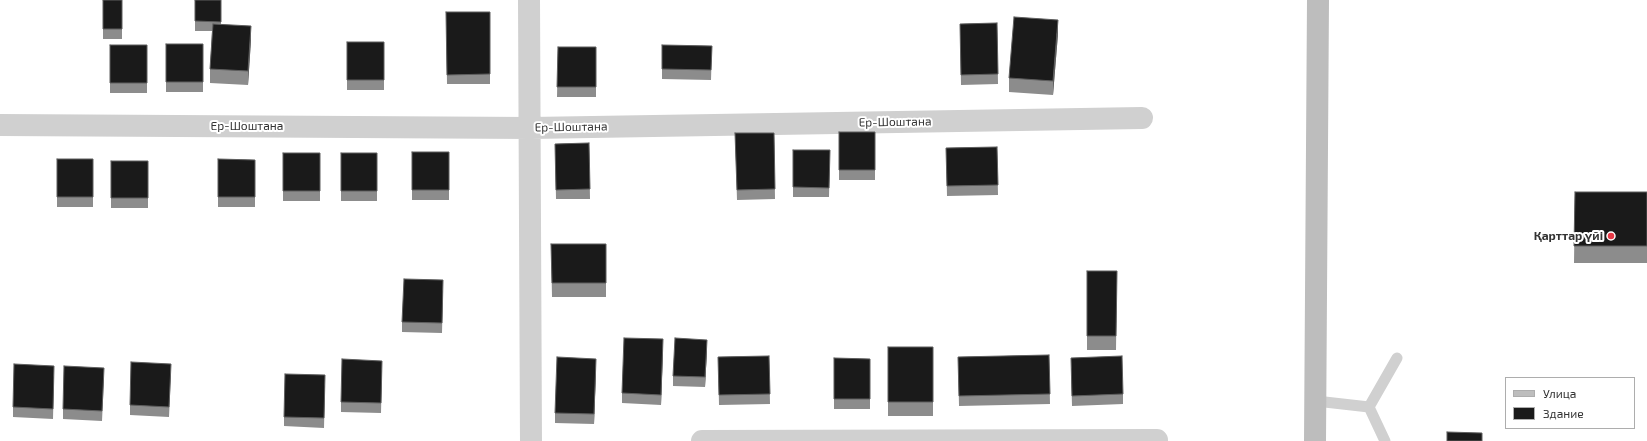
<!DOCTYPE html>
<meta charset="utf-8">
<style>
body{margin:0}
#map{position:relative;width:1647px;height:441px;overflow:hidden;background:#fff;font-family:"Exo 2",sans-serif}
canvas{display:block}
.legend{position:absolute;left:1505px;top:377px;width:130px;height:52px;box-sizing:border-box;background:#fff;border:1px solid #adadad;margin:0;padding:5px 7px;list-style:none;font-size:12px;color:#333}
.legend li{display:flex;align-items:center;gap:8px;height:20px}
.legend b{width:20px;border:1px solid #adadad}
</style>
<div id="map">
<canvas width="1647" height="441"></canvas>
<ul class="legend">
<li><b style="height:5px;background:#bdbdbd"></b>Улица</li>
<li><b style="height:11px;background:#1a1a1a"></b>Здание</li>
</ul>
</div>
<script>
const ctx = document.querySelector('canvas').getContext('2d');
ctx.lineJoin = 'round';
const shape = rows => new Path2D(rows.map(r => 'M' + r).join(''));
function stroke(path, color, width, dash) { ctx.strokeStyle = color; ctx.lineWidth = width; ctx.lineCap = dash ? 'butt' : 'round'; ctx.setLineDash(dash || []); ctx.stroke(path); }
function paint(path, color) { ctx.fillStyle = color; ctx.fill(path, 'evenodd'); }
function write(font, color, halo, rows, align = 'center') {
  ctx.font = font + ' "Exo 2",sans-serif'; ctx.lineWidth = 4; ctx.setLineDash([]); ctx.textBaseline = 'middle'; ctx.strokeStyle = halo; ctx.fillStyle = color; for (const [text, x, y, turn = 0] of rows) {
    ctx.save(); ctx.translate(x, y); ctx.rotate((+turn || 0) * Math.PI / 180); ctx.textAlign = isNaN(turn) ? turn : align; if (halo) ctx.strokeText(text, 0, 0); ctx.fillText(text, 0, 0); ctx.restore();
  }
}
const lane = shape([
 [1316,401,1369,407,1385,441],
 [1369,407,1397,358]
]);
const street = shape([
 [529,0,531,441],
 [0,125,531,128,1142,118],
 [702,441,1157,440]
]);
const secondary = shape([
 [1315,441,1318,0]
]);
const wall = shape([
 [122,0,122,39,103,39,103,29],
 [195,0,221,0,221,25,251,40,248,85,210,83,210,69,212,31,195,31],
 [446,12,490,12,490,84,447,84],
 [997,23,998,84,961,85,960,24],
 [1058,34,1053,95,1009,92,1009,78],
 [347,42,384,42,384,90,347,90],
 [166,44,203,44,203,92,166,92],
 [110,45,147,45,147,93,110,93],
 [662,45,712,46,711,80,662,79],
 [558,47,596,47,596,97,557,97],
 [839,132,875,132,875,180,839,180],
 [735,133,774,133,775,199,737,200],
 [589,143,590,199,556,199,555,144],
 [997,147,998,195,947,196,946,148],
 [830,150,829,197,793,197,793,187],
 [412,152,449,152,449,200,412,200],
 [283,153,320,153,320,201,283,201],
 [341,153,377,153,377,201,341,201],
 [57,159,93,159,93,207,57,207],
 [218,159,255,160,255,207,218,207],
 [111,161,148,161,148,208,111,208],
 [1575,192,1647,192,1647,263,1574,263],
 [551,244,606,244,606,297,552,297],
 [1087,271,1117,271,1116,350,1087,350],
 [443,290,442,333,402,332,402,322],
 [888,347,933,347,933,416,888,416],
 [663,349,661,405,622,403,622,393],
 [707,350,705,387,673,386,673,376],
 [1049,355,1050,404,959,406,958,357],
 [769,356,770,404,719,405,718,357],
 [834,358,870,359,870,409,834,409],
 [1071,368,1123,394,1123,404,1072,406],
 [596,369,594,424,555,423,555,413],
 [382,370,381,413,341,412,341,402],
 [171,374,169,417,130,415,130,405],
 [54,376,53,419,13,417,13,407],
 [104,378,102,421,63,419,63,409],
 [325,385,324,428,284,426,284,417]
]);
const shadedWall = shape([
 [1058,20,1058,34,1053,95,1053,81],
 [251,26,251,40,248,85,248,71],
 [663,339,663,349,661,405,661,395],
 [707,340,707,350,705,387,705,377],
 [596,359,596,369,594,424,594,414]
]);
const building = shape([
 [103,0,122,0,122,29,103,29,103,0],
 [195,0,221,0,221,22,195,21,195,0],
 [446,12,490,12,490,74,447,75,446,12],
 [1014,17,1058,20,1053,81,1009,78,1014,17],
 [997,23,998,74,961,75,960,24,997,23],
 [213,24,251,26,248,71,210,69,213,24],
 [347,42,384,42,384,80,347,80,347,42],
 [166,44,203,44,203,82,166,82,166,44],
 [110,45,147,45,147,83,110,83,110,45],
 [662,45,712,46,711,70,662,69,662,45],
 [558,47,596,47,596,87,557,87,558,47],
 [839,132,875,132,875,170,839,170,839,132],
 [735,133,774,133,775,189,737,190,735,133],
 [589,143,590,189,556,190,555,144,589,143],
 [997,147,998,185,947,186,946,148,997,147],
 [793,150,830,150,829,188,793,187,793,150],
 [412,152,449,152,449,190,412,190,412,152],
 [283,153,320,153,320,191,283,191,283,153],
 [341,153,377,153,377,191,341,191,341,153],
 [57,159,93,159,93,197,57,197,57,159],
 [218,159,255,160,255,197,218,197,218,159],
 [111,161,148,161,148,198,111,198,111,161],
 [1575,192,1647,192,1647,246,1574,246,1575,192],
 [551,244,606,244,606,283,552,283,551,244],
 [1087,271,1117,271,1116,336,1087,336,1087,271],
 [404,279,443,280,442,323,402,322,404,279],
 [624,338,663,339,661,395,622,393,624,338],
 [675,338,707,340,705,377,673,376,675,338],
 [888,347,933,347,933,402,888,402,888,347],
 [1049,355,1050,394,959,396,958,357,1049,355],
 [769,356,770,394,719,395,718,357,769,356],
 [1122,356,1123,394,1072,396,1071,358,1122,356],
 [557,357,596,359,594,414,555,413,557,357],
 [834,358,870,359,870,399,834,399,834,358],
 [342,359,382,361,381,403,341,402,342,359],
 [131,362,171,364,169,407,130,405,131,362],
 [14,364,54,366,53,409,13,407,14,364],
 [64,366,104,368,102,411,63,409,64,366],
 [285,374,325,375,324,418,284,417,285,374],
 [1447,432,1482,433,1482,441,1447,441,1447,432]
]);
const markers = [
 [1611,236,4,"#e63946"]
];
const streetNames = [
 ["Ер-Шоштана",895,122,-1],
 ["Ер-Шоштана",247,126],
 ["Ер-Шоштана",571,127,-1]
];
const poiNames = [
 ["Қарттар үйі",1603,236]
];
stroke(lane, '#d0d0d0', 11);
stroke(street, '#d0d0d0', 22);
stroke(secondary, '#bdbdbd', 22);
paint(wall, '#8c8c8c');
paint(shadedWall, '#5f5f5f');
paint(building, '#1a1a1a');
stroke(building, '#5f5f5f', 1);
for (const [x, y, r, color] of markers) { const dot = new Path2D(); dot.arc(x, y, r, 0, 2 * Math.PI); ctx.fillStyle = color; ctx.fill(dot); stroke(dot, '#fff', 1.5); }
write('12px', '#333', '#fff', streetNames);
write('bold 12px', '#333', '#fff', poiNames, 'right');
</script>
